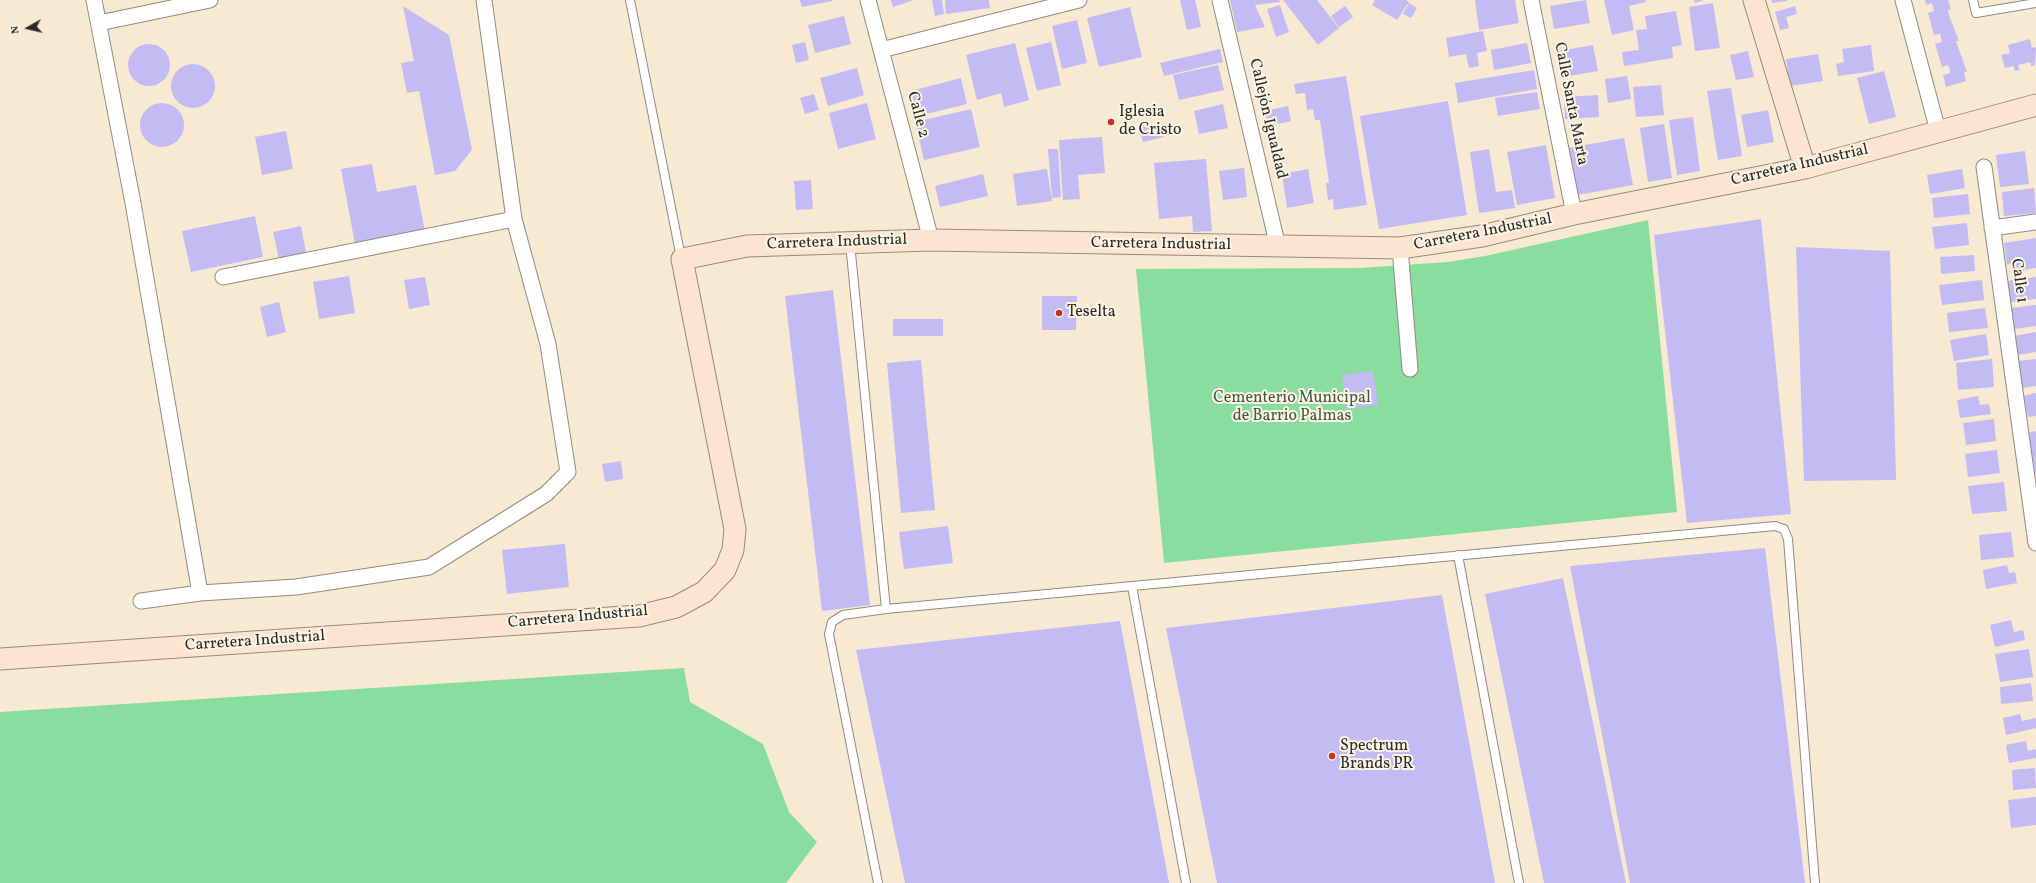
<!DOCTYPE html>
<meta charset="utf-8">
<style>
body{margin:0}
#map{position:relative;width:2036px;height:883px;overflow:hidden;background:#f8e9d3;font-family:Vollkorn,serif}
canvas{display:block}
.north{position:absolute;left:8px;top:8px;width:40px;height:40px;-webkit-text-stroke:3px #fcf5e5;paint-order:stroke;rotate:262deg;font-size:11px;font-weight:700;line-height:16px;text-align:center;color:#2b2b2b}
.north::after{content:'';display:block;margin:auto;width:14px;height:18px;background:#2b2b2b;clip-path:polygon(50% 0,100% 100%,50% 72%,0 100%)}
</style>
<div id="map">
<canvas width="2036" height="883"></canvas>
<div class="north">N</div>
</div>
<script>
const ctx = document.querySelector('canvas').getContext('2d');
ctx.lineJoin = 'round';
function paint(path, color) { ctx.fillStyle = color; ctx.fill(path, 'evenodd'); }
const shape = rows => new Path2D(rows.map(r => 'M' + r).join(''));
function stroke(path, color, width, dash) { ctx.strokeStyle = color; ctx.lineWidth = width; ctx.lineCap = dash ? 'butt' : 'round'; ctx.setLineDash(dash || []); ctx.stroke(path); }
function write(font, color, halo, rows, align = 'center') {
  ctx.font = font + ' Vollkorn,serif'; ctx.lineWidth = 4; ctx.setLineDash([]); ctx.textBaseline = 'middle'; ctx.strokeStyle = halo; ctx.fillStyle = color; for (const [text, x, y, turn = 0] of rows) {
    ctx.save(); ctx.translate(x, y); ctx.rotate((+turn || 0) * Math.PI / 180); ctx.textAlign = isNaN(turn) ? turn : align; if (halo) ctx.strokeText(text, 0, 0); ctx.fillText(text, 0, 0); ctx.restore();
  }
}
const green = shape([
 [1648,220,1677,512,1164,563,1136,269,1360,268,1448,262,1485,256],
 [684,668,690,702,763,744,789,812,817,842,786,883,0,883,0,712]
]);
const building = shape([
 [800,0,832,0,832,1,802,7],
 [891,0,914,0,893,7],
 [932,0,942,0,944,14,935,16],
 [945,0,989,0,990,8,946,14],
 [1180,0,1195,0,1201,27,1187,30],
 [1230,0,1279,0,1280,2,1255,5,1265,27,1237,32],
 [1283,0,1317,0,1339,28,1318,45],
 [1375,0,1406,0,1409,2,1397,20,1372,5],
 [1475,0,1515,0,1519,23,1479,30],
 [1586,0,1590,23,1554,29,1550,6],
 [1604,0,1646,0,1646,2,1629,6,1634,30,1612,35],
 [1694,0,1703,0,1695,3],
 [1772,0,1787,0,1787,1,1772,3],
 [1925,0,1948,0,1951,9,1948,10,1950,18,1959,41,1956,41,1967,72,1964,72,1966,81,1946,87,1943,75,1950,73,1950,70,1948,65,1942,67,1935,44,1942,42,1940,34,1934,35,1928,13,1934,11,1932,3,1926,5],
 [1409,3,1417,8,1411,18,1403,14],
 [1713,3,1720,48,1695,51,1689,7],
 [1280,5,1289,32,1276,37,1267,9],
 [403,6,449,35,472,150,455,171,435,175,419,91,407,93,401,63,414,61],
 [1345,6,1353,17,1339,27,1331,16],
 [1795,6,1797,14,1786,17,1789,28,1780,30,1775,12],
 [1130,7,1142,57,1099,67,1087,18],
 [1676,11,1682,45,1672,47,1673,58,1624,66,1622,52,1639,50,1636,30,1647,29,1645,16],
 [844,16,851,44,815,53,808,25],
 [1077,20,1087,63,1062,69,1052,26],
 [1483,31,1487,51,1477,53,1479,66,1469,68,1466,54,1449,57,1446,38],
 [2030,39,2032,48,2036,47,2035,65,2031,66,2030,62,2018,65,2020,70,2015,71,2013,66,2005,68,2001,55,2010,53,2008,45],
 [805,42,809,60,796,63,792,45],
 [1051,42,1061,85,1037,91,1026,48],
 [1015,43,1029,100,1004,107,1001,93,977,100,966,55],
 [1527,43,1531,63,1494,70,1491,50],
 '128 65a21 21 0 1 1 42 0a21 21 0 1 1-42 0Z',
 [1593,45,1598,71,1563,77,1559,51],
 [1871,45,1874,71,1838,76,1836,64,1844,62,1842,49],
 [1220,49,1223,62,1164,76,1160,63],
 [1748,51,1754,77,1736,80,1730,55],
 [1818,54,1823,81,1790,86,1786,59],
 '171 86a22 22 0 1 1 44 0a22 22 0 1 1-44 0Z',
 [1218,65,1224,90,1179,100,1173,75],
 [857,68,864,95,828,106,820,78],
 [1534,70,1537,89,1458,103,1455,83],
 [1884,71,1896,117,1869,124,1857,78],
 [1346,76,1367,205,1334,210,1333,199,1328,200,1326,183,1329,183,1320,120,1315,120,1313,109,1307,110,1305,93,1296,94,1294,84],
 [1627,76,1631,99,1608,103,1605,79],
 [961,78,967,104,918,116,911,91],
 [1661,85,1664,115,1636,117,1633,87],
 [1731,88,1742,156,1718,160,1707,91],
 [1537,92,1540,109,1498,116,1495,98],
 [814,94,819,110,805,114,800,98],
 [1598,95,1599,117,1565,119,1564,97],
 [1448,101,1467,215,1379,229,1360,116],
 '140 125a22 22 0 1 1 44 0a22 22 0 1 1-44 0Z',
 [867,103,876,139,838,149,829,113],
 [1223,104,1228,128,1199,134,1194,111],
 [1288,106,1291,121,1268,126,1265,111],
 [971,109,980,147,924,160,915,122],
 [1768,110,1774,142,1747,147,1741,115],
 [1693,117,1700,171,1677,175,1669,120],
 [1160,123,1164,137,1143,142,1139,128],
 [1664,124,1672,178,1648,182,1640,128],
 [286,131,293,169,262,175,255,137],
 [1102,137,1105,173,1078,175,1080,199,1063,200,1059,140],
 [1624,138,1633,185,1572,196,1563,149],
 [1546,145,1555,198,1517,205,1507,152],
 [1048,149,1058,149,1061,197,1052,198],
 [1489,149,1496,192,1512,190,1515,208,1479,213,1470,152],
 [2025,151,2029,184,2000,187,1996,155],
 [1206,159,1212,231,1193,232,1192,216,1159,219,1154,163],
 [372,164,377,192,416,185,425,232,355,244,341,169],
 [1244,168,1247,197,1223,200,1219,171],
 [1047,169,1052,201,1017,206,1013,174],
 [1308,169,1314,203,1287,208,1282,174],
 [1962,169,1965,188,1930,194,1927,175],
 [983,174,988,196,940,207,935,186],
 [811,180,813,209,796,210,794,181],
 [2034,188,2036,213,2004,216,2002,192],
 [1968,194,1970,214,1934,218,1932,198],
 [255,216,263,257,191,272,182,231],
 [1761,219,1791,514,1687,523,1654,235],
 [1967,223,1969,245,1935,249,1932,227],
 [301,226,306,253,279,259,273,232],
 [2036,238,2036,268,2016,271,2015,262,2007,265,2004,243],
 [1796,247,1890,251,1896,480,1804,481],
 [1974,255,1975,271,1941,274,1940,257],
 [349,276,355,313,319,319,313,282],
 [425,277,430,305,409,309,404,280],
 [2036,277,2036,299,2010,302,2007,281],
 [1982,280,1984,300,1942,305,1939,285],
 [833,290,870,605,822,611,785,296],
 [1042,296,1077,296,1076,330,1042,330],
 [279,302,286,332,267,337,260,307],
 [2036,305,2036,326,2014,329,2011,308],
 [1985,308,1988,328,1949,332,1947,313],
 [893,319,943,319,943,336,893,336],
 [2036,332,2036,352,2017,355,2014,336],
 [1986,334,1989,355,1954,361,1950,340],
 [1992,359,1994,387,1958,390,1956,363],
 [2036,359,2036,386,2022,388,2019,361],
 [921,360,935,510,901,513,887,363],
 [1373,371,1378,405,1346,409,1342,375],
 [2036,393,2036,416,2028,417,2023,396],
 [1978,396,1980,405,1989,404,1991,414,1960,418,1957,400],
 [1994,419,1996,441,1966,445,1963,423],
 [2036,431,2036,474,2035,474,2028,433],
 [1997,450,2000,473,1968,477,1965,454],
 [621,461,623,479,605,482,602,464],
 [2004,482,2007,511,1972,514,1968,486],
 [948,526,953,563,904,569,899,532],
 [2011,532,2014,557,1981,560,1979,535],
 [565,544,569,587,507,594,502,550],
 [1765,548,1805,883,1630,883,1570,566],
 [2007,565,2009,573,2015,572,2017,583,1986,589,1983,570],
 [1563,578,1626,883,1544,883,1485,594],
 [1442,595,1495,883,1217,883,1166,628],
 [2011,620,2014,632,2023,630,2025,640,1995,647,1990,625],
 [1120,621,1169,883,905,883,856,650],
 [2029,649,2033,677,2000,682,1995,654],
 [2031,683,2033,701,2001,704,2000,687],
 [2020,714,2022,721,2036,718,2036,728,2006,735,2003,718],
 [2026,741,2028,751,2036,749,2036,758,2009,763,2006,745],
 [2035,768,2036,788,2013,790,2012,770],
 [2036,797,2036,825,2011,828,2008,800]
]);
const lane = shape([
 [630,0,681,258],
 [1973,0,1976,13,2036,3],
 [850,243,886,609],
 [1458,555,1519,883],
 [1132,586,1186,883],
 [878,883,829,634,832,622,843,615,886,609,1775,526,1784,529,1788,539,1815,883]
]);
const street = shape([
 [94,0,133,203,200,593],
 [868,0,931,240],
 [1220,0,1278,247],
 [1531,0,1574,214],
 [1903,0,1938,131],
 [99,23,210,0],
 [881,50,1079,0],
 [1984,167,2036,543],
 [1992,228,2036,222],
 [1400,248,1410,369],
 [223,277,514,219],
 [141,601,200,593,296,587,429,567,546,494,568,472,548,344,514,219,484,0]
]);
const secondary = shape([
 [1754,0,1805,168],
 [0,659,639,616,676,607,704,592,725,570,733,550,735,529,682,259,747,246,931,240,1400,248,1482,236,1574,214,1805,168,2036,105]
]);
const markers = [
 [1111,122,4,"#c8321e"],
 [1059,313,4,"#c8321e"],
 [1332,756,4,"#c8321e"]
];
const streetNames = [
 ["Calle Santa Marta",1570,104,79],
 ["Calle 2",917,115,75],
 ["Callejón Igualdad",1267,119,77],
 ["Carretera Industrial",1800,166,-13],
 ["Carretera Industrial",1483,233,-11],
 ["Carretera Industrial",837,243,-2],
 ["Carretera Industrial",1161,245,1],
 ["Calle 1",2018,281,82],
 ["Carretera Industrial",578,618,-5],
 ["Carretera Industrial",255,642,-4]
];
const poiNames = [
 ["Iglesia",1119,113],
 ["de Cristo",1119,131],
 ["Teselta",1067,313],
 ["Spectrum",1340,747],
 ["Brands PR",1340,765]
];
const parkNames = [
 ["Cementerio Municipal",1292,399],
 ["de Barrio Palmas",1292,417]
];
paint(green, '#88dd9f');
paint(building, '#c3bbf4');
stroke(lane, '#928a7f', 10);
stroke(street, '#928a7f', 17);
stroke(secondary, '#928a7f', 23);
stroke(lane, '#fff', 8);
stroke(street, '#fff', 15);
stroke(secondary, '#fde4d1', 21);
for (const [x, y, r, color] of markers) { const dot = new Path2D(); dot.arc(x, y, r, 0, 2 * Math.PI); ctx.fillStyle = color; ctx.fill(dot); stroke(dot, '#fcf5e5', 1.5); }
write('16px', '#2b2b2b', '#fcf5e5', streetNames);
write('16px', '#2b2b2b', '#fcf5e5', poiNames, 'left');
write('16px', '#425848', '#fcf5e5', parkNames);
</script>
